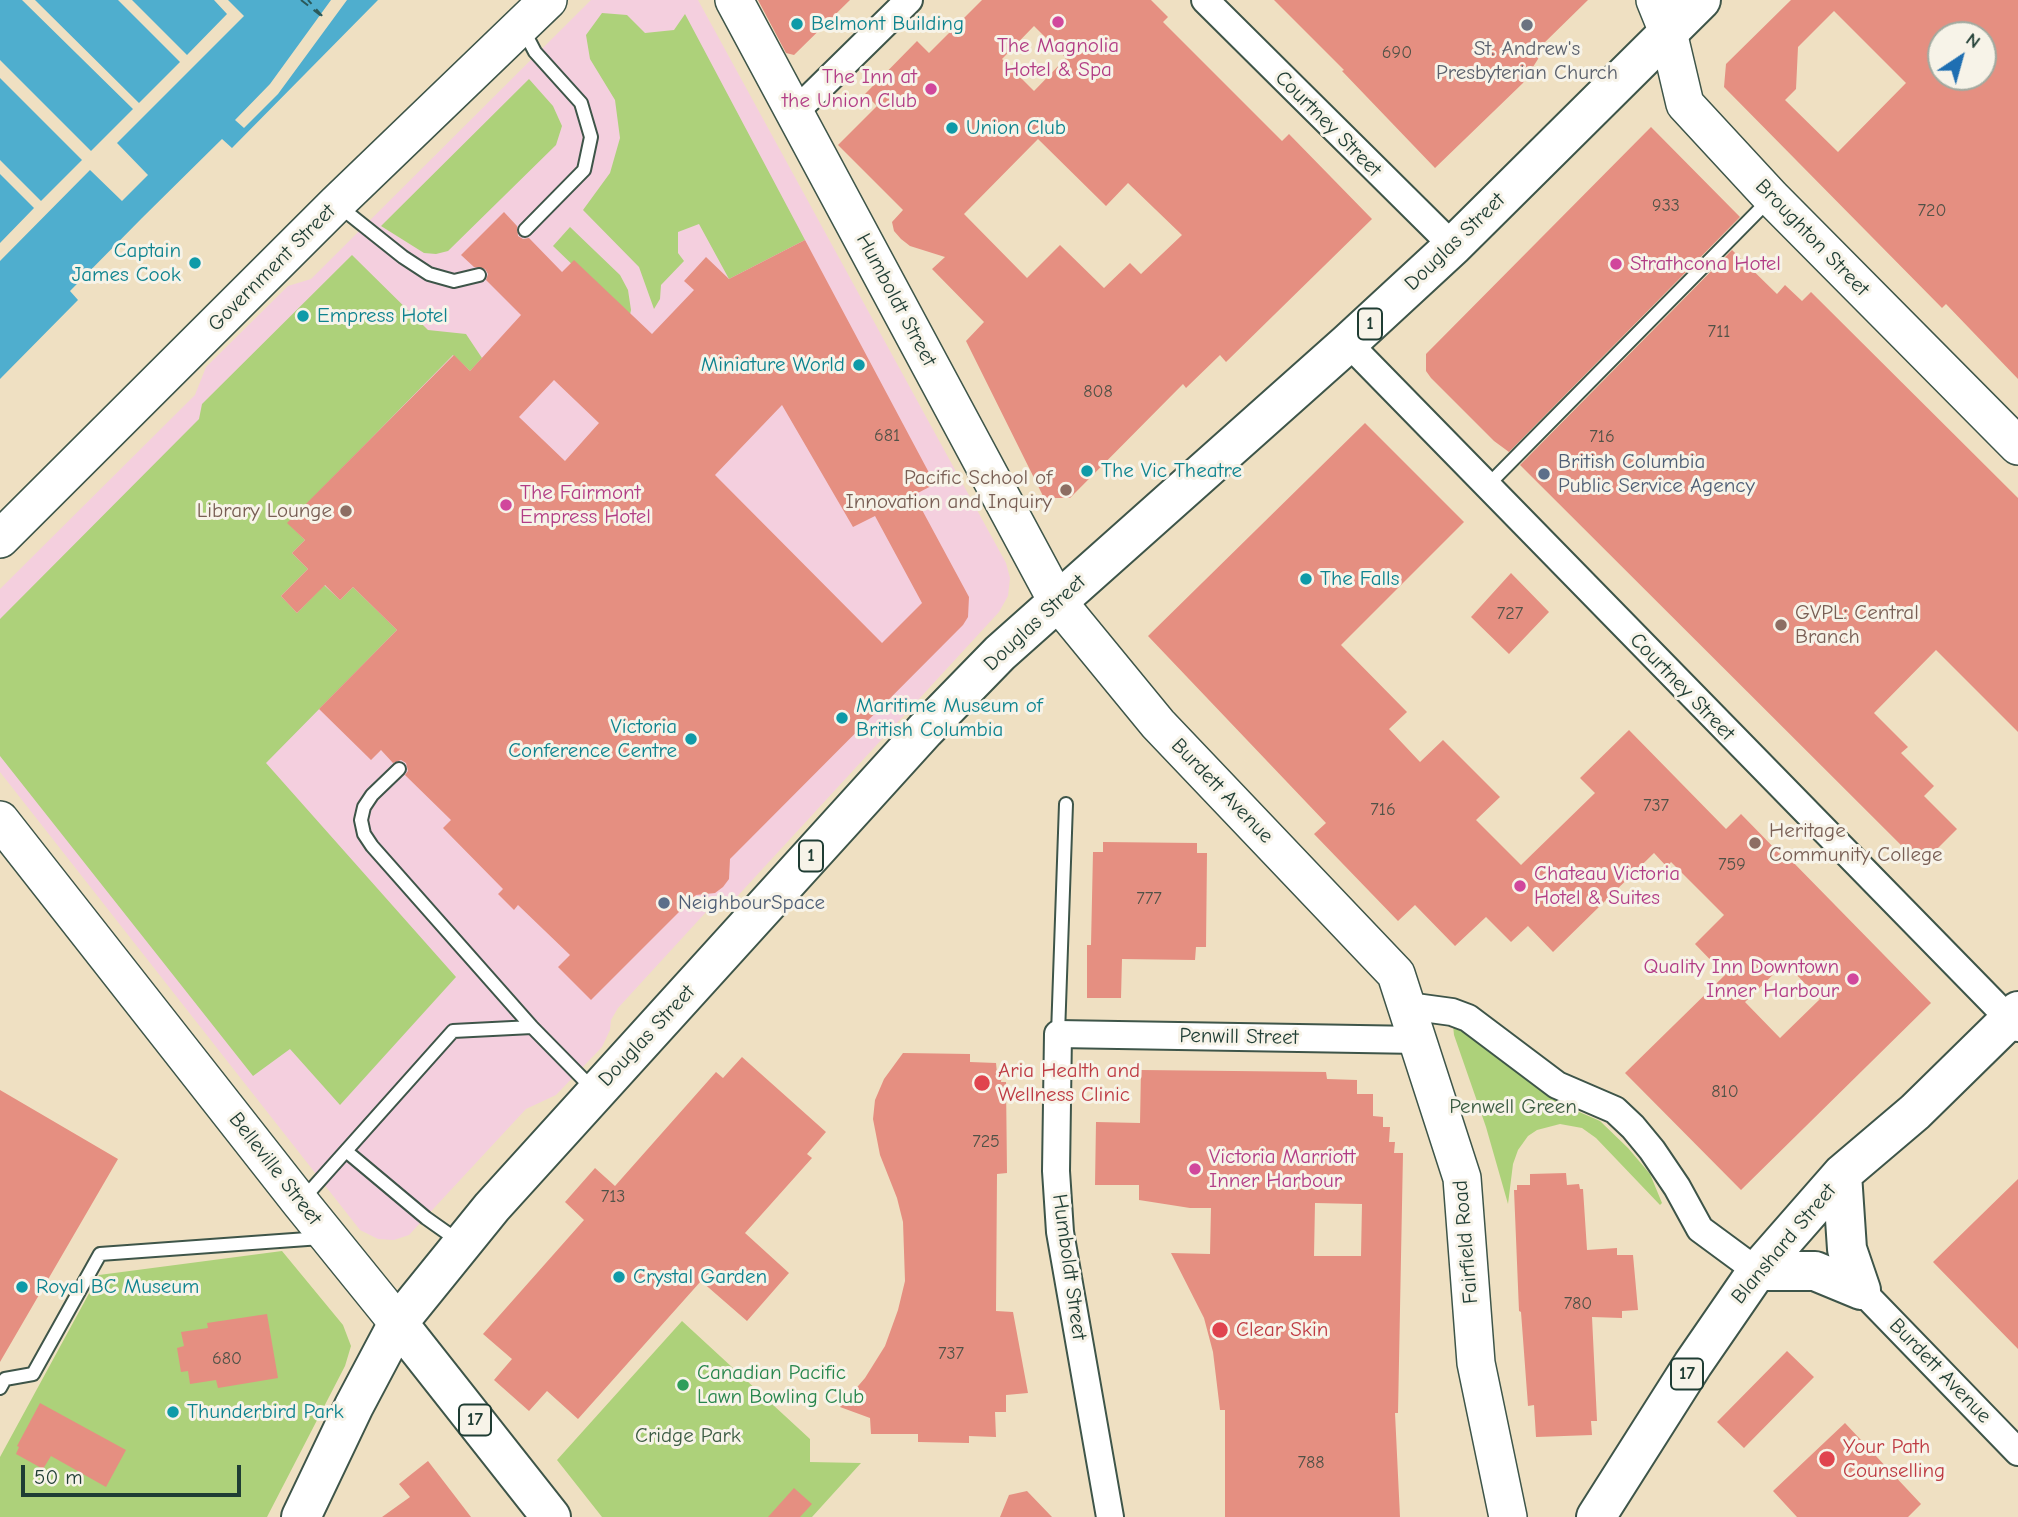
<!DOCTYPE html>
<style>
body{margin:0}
#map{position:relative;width:2018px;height:1517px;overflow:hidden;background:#efe0c2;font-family:"Comic Neue",sans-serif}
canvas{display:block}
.north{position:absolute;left:1927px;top:21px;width:70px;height:70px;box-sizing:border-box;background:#f7f3e8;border:2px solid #a1aaa0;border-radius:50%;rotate:36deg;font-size:19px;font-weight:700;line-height:28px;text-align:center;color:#1f3d34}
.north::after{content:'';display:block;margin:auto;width:24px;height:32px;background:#1f6fb2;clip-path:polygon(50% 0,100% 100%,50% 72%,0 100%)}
.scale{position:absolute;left:21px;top:1465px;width:220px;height:32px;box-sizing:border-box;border:4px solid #1f3d34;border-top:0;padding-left:9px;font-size:21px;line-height:24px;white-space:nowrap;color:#1f3d34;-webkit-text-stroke:5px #f7f3e8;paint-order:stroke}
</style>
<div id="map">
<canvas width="2018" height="1517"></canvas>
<div class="north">N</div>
<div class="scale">50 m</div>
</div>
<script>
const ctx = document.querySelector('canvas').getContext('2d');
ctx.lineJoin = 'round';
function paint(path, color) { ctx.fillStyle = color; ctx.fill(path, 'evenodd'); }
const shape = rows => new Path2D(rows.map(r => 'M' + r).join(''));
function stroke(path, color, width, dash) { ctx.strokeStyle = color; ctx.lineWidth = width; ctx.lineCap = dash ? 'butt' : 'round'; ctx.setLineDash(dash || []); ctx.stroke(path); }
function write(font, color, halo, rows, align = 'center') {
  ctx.font = font + ' "Comic Neue",sans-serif'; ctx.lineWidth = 6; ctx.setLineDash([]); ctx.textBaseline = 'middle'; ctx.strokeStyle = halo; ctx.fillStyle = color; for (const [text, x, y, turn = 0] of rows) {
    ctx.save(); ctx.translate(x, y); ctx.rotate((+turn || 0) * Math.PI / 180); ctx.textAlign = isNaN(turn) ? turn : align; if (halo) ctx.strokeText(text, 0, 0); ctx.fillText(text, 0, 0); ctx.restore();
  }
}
const built = shape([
 [591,0,698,0,1006,563,1010,578,1008,596,999,612,733,901,726,906,707,911,618,1008,611,1020,610,1030,602,1047,556,1095,526,1109,409,1235,394,1240,378,1239,360,1230,0,772,0,589,195,395,206,367,288,286,311,279]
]);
const green = shape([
 [602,13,627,15,645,33,674,30,685,14,805,240,729,279,699,224,678,232,678,253,684,261,661,285,660,299,654,309,639,267,583,210,610,173,620,138,615,100,590,59,586,35],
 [529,79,553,106,562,126,556,145,448,251,436,254,424,253,381,226],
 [570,227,620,275,628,290,631,310,629,319,553,246],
 [352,255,428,330,466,334,482,358,470,371,453,355,288,523,305,540,292,553,308,569,281,596,297,613,324,585,340,600,353,587,397,630,266,763,456,977,340,1105,290,1049,253,1076,0,756,0,619,199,419,202,404],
 [1458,1023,1527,1079,1577,1111,1600,1121,1628,1148,1650,1174,1662,1203,1660,1205,1596,1138,1582,1128,1560,1124,1537,1130,1528,1136,1518,1150,1513,1164,1508,1204,1486,1127,1454,1035,1453,1025],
 [282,1251,343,1325,351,1346,345,1366,267,1517,0,1517,0,1457,99,1275],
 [682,1321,810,1439,810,1462,861,1463,812,1517,602,1517,557,1460]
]);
const water = shape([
 [0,0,378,0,232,148,222,139,142,218,70,291,78,300,0,379]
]);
const pier = shape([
 [22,0,35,0,139,103,180,62,118,0,132,0,187,55,227,14,214,0,228,0,244,16,117,143,148,175,122,201,90,170,0,261,0,243,34,208,0,174,0,160,41,201,82,160,0,78,0,60,91,151,133,109],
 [331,0,347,0,278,94,244,128,235,120,270,84]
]);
const ferry = shape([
 [301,0,324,18,308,0]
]);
const building = shape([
 [758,0,850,0,794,55,786,53],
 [982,0,1151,0,1168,17,1163,22,1282,141,1289,134,1372,219,1226,362,1220,355,1186,388,1183,384,1070,498,1044,498,966,341,984,322,932,269,945,257,910,246,901,239,894,231,892,222,903,210,838,145,877,106,865,94,917,41,929,53],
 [1034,26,1066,58,1034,91,1002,59],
 [1038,139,1106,206,1128,183,1182,235,1141,274,1130,263,1104,288,1060,245,1027,278,964,214],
 [1274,0,1588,0,1540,47,1538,59,1523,83,1435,168,1342,71,1344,70],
 [1791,0,2018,0,2018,379,1946,304,1942,308,1724,87,1726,64],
 [1834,11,1906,83,1838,152,1785,100,1796,89,1798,47],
 [1941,35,1983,35,1983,77,1941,77],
 [1651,127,1740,217,1509,452,1494,441,1431,378,1426,371,1426,354],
 [504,212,517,226,518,236,523,239,529,238,562,272,574,260,652,334,694,290,684,281,706,257,729,279,805,240,935,484,914,495,969,597,968,617,963,625,730,859,729,879,723,887,715,893,696,895,591,1000,558,967,570,955,518,905,514,910,498,894,503,889,443,828,451,820,405,775,408,771,406,763,401,760,393,763,381,750,371,760,319,709,397,630,353,587,340,600,325,585,297,613,281,596,308,569,292,553,305,540,287,523,454,355,470,371,521,315,486,280,488,274,485,269,474,267,461,255],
 [554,380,599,423,565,461,519,417],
 [782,405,853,527,875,516,922,603,882,643,715,475],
 [1732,250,1777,294,1785,285,1802,301,1811,292,2018,498,2018,732,1936,650,1874,713,1908,747,1901,753,1934,786,1924,796,1957,829,1921,865,1520,465],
 [1365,423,1464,522,1341,645,1407,712,1389,729,1420,762,1443,740,1500,797,1476,820,1521,865,1595,793,1580,778,1629,730,1726,829,1741,814,1783,857,1786,855,1931,1003,1741,1190,1625,1073,1725,975,1695,944,1724,915,1671,862,1667,867,1654,853,1553,952,1528,926,1511,942,1486,917,1455,946,1415,905,1398,921,1314,834,1326,823,1148,636],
 [1785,963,1820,999,1780,1038,1745,1002],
 [1511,573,1549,612,1509,654,1471,617],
 [1103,842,1197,843,1197,853,1207,853,1206,947,1196,947,1195,960,1122,959,1121,998,1087,998,1087,945,1091,945,1093,852,1103,852],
 [903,1053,970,1054,970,1062,996,1063,997,1073,1002,1074,1001,1082,1006,1082,1007,1173,997,1174,996,1311,1013,1312,1028,1393,1006,1395,1006,1412,995,1412,996,1437,969,1436,969,1443,918,1442,918,1434,871,1434,870,1418,840,1407,865,1378,885,1346,898,1310,905,1281,903,1222,897,1198,880,1155,873,1119,875,1100,884,1079],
 [742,1057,826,1132,807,1154,812,1158,745,1233,789,1273,747,1321,701,1281,578,1419,547,1391,529,1411,494,1380,512,1359,483,1334,584,1220,565,1202,595,1168,615,1186,716,1072,723,1078],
 [1141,1070,1326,1072,1327,1079,1357,1080,1357,1094,1373,1094,1373,1116,1383,1117,1383,1127,1390,1127,1389,1142,1395,1142,1394,1153,1403,1153,1398,1413,1395,1413,1400,1517,1225,1517,1225,1410,1220,1410,1213,1352,1204,1318,1171,1253,1210,1254,1211,1208,1190,1208,1139,1200,1139,1185,1095,1185,1096,1122,1140,1123],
 [1315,1203,1362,1204,1361,1256,1314,1256],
 [0,1090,118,1159,0,1362],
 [1566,1173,1567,1185,1579,1184,1580,1189,1583,1189,1587,1250,1617,1248,1617,1255,1633,1255,1638,1310,1622,1311,1622,1318,1592,1317,1597,1421,1591,1421,1592,1435,1536,1437,1534,1405,1528,1406,1521,1312,1519,1311,1514,1190,1517,1190,1517,1185,1530,1185,1530,1174],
 [2018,1179,2018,1349,1933,1262],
 [267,1314,278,1378,218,1388,216,1380,190,1384,188,1371,181,1372,177,1348,184,1346,181,1332,208,1328,207,1323],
 [1787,1351,1814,1377,1744,1448,1717,1422],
 [40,1403,126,1450,106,1487,51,1456,43,1469,16,1454,19,1447,17,1446],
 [1845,1423,1921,1504,1908,1517,1797,1517,1773,1491],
 [428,1461,471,1517,382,1517,410,1497,399,1484],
 [794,1488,812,1504,800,1517,768,1517],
 [1027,1491,1052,1517,1000,1517,1009,1495]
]);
const lane = shape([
 [523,29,535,52,581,103,591,137,584,170,525,230],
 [339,206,403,257,429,274,454,281,479,275],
 [1487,486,1769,200],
 [399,769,372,795,364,807,361,820,364,834,372,846,532,1027,593,1089],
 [1058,1034,1066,804],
 [346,1151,426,1218,460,1242],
 [303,1199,453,1031,532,1027],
 [0,1388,5,1379,33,1374,100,1254,321,1238]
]);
const street = shape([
 [1205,0,1453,246],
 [795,112,909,0],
 [1348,343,2018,1028],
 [1408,1006,1452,1012,1468,1018,1557,1085,1615,1110,1633,1127,1652,1150,1677,1187,1700,1229,1757,1271],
 [1861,1290,2018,1452],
 [1110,1517,1060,1232,1056,1171,1058,1034,1419,1040]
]);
const secondary = shape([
 [734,0,1057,601,1158,724,1396,974,1462,1178,1476,1363,1508,1517],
 [1655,0,1668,32,1685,104,1771,197,2018,446],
 [0,539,336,204,548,0],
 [0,820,300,1202,398,1323]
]);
const primary = shape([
 [1842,1174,1847,1249,1861,1290],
 [1757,1271,1815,1271,1861,1290],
 [398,1323,551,1517],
 [301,1517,354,1406,398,1323,492,1207,925,730,1000,653,1348,343,1453,246,1701,0],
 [1596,1517,1693,1364,1757,1271,1842,1174,1915,1112,2018,1011]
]);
const markers = [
 [1058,22,7,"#d1479c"],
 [797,24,7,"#0f9aa8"],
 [1527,25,7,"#6b7280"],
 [931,89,7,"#d1479c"],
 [952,128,7,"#0f9aa8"],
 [195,263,7,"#0f9aa8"],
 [1616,264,7,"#d1479c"],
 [303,316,7,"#0f9aa8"],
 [859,365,7,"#0f9aa8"],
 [1087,471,7,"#0f9aa8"],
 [1544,474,7,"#5c6f8a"],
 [1066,490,7,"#8d6e63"],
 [506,505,7,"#d1479c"],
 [346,511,7,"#8d6e63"],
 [1306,579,7,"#0f9aa8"],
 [1781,625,7,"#8d6e63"],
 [842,718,7,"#0f9aa8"],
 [691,739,7,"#0f9aa8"],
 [1755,843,7,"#8d6e63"],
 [1520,886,7,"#d1479c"],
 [664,903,7,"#5c6f8a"],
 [1853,979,7,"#d1479c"],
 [982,1083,9,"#e0444e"],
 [1195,1169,7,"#d1479c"],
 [619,1277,7,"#0f9aa8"],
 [22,1287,7,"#0f9aa8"],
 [1220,1330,9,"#e0444e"],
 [683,1385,7,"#2e9e5b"],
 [173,1412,7,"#0f9aa8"],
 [1827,1459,9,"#e0444e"]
];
const numberNames = [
 ["690",1397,53],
 ["933",1666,206],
 ["720",1932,211],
 ["711",1719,332],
 ["808",1098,392],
 ["681",887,436],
 ["716",1602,437],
 ["727",1510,614],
 ["737",1656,806],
 ["716",1383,810],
 ["759",1732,865],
 ["777",1149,899],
 ["810",1725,1092],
 ["725",986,1142],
 ["713",613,1197],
 ["780",1578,1304],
 ["737",951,1354],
 ["680",227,1359],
 ["788",1311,1463]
];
const shields = [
 [1370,324,24],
 [811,856,24],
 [1687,1374,32],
 [475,1420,32]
];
const shieldNames = [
 ["1",1370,324],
 ["1",811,856],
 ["17",1687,1374],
 ["17",475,1420]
];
const cultureNames = [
 ["Belmont Building",811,24],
 ["Union Club",966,128],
 ["Captain",181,251,"right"],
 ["James Cook",181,275,"right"],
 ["Empress Hotel",317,316],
 ["Miniature World",845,365,"right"],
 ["The Vic Theatre",1101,471],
 ["The Falls",1320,579],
 ["Maritime Museum of",856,706],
 ["British Columbia",856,730],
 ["Victoria",677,727,"right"],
 ["Conference Centre",677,751,"right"],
 ["Crystal Garden",633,1277],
 ["Royal BC Museum",36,1287],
 ["Thunderbird Park",187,1412]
];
const hotelNames = [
 ["The Magnolia",1058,46,"center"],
 ["Hotel & Spa",1058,70,"center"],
 ["The Inn at",917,77,"right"],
 ["the Union Club",917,101,"right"],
 ["Strathcona Hotel",1630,264],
 ["The Fairmont",520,493],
 ["Empress Hotel",520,517],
 ["Chateau Victoria",1534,874],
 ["Hotel & Suites",1534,898],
 ["Quality Inn Downtown",1839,967,"right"],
 ["Inner Harbour",1839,991,"right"],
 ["Victoria Marriott",1209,1157],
 ["Inner Harbour",1209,1181]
];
const worshipNames = [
 ["St. Andrew's",1527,49],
 ["Presbyterian Church",1527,73]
];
const streetNames = [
 ["Courtney Street",1328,124,45],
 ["Broughton Street",1812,238,46],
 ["Douglas Street",1455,242,-44],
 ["Government Street",272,268,-45],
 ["Humboldt Street",896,300,62],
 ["Douglas Street",1035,623,-43],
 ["Courtney Street",1682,687,46],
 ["Burdett Avenue",1222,791,46],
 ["Douglas Street",647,1036,-47],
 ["Penwill Street",1239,1037,1],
 ["Belleville Street",275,1169,52],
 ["Fairfield Road",1466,1242,-95],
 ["Blanshard Street",1784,1244,-50],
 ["Humboldt Street",1069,1267,82],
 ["Burdett Avenue",1940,1371,46]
];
const serviceNames = [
 ["British Columbia",1558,462],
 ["Public Service Agency",1558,486],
 ["NeighbourSpace",678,903]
];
const educationNames = [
 ["Pacific School of",1052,478],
 ["Innovation and Inquiry",1052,502],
 ["Library Lounge",332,511],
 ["GVPL: Central",1795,613,"left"],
 ["Branch",1795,637,"left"],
 ["Heritage",1769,831,"left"],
 ["Community College",1769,855,"left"]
];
const healthNames = [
 ["Aria Health and",998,1071],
 ["Wellness Clinic",998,1095],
 ["Clear Skin",1236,1330],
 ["Your Path",1843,1447],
 ["Counselling",1843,1471]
];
const parkNames = [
 ["Penwell Green",1513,1107],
 ["Cridge Park",688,1436]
];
const leisureNames = [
 ["Canadian Pacific",697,1373],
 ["Lawn Bowling Club",697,1397]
];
paint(built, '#f4cfde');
paint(green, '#add17a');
paint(water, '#4faece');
paint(pier, '#efe0c2');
stroke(ferry, '#2b595a', 2, [9, 7]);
paint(building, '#e58f81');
stroke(lane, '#3e5549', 16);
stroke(street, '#3e5549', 30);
stroke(secondary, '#3e5549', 40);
stroke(primary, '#3e5549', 42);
stroke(lane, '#fff', 12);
stroke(street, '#fff', 26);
stroke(secondary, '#fff', 37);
stroke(primary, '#fff', 38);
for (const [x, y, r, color] of markers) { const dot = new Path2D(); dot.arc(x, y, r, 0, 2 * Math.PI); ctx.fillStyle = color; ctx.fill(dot); stroke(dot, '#f7f3e8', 2.5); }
write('18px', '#505247', null, numberNames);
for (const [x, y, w] of shields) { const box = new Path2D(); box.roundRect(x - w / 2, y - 15.5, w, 31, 5); ctx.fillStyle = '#f7f3e8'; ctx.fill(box); stroke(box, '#1f3d34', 2); }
write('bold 19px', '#1f3d34', null, shieldNames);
write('21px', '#0d838f', '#f7f3e8', cultureNames, 'left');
write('21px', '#b23c85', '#f7f3e8', hotelNames, 'left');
write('21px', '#5b616d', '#f7f3e8', worshipNames);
write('21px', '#1f3d34', '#f7f3e8', streetNames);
write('21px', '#4e5e75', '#f7f3e8', serviceNames, 'left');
write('21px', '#785e54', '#f7f3e8', educationNames, 'right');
write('21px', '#be3a42', '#f7f3e8', healthNames, 'left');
write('21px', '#3b5b42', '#f7f3e8', parkNames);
write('21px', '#27864d', '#f7f3e8', leisureNames, 'left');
</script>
